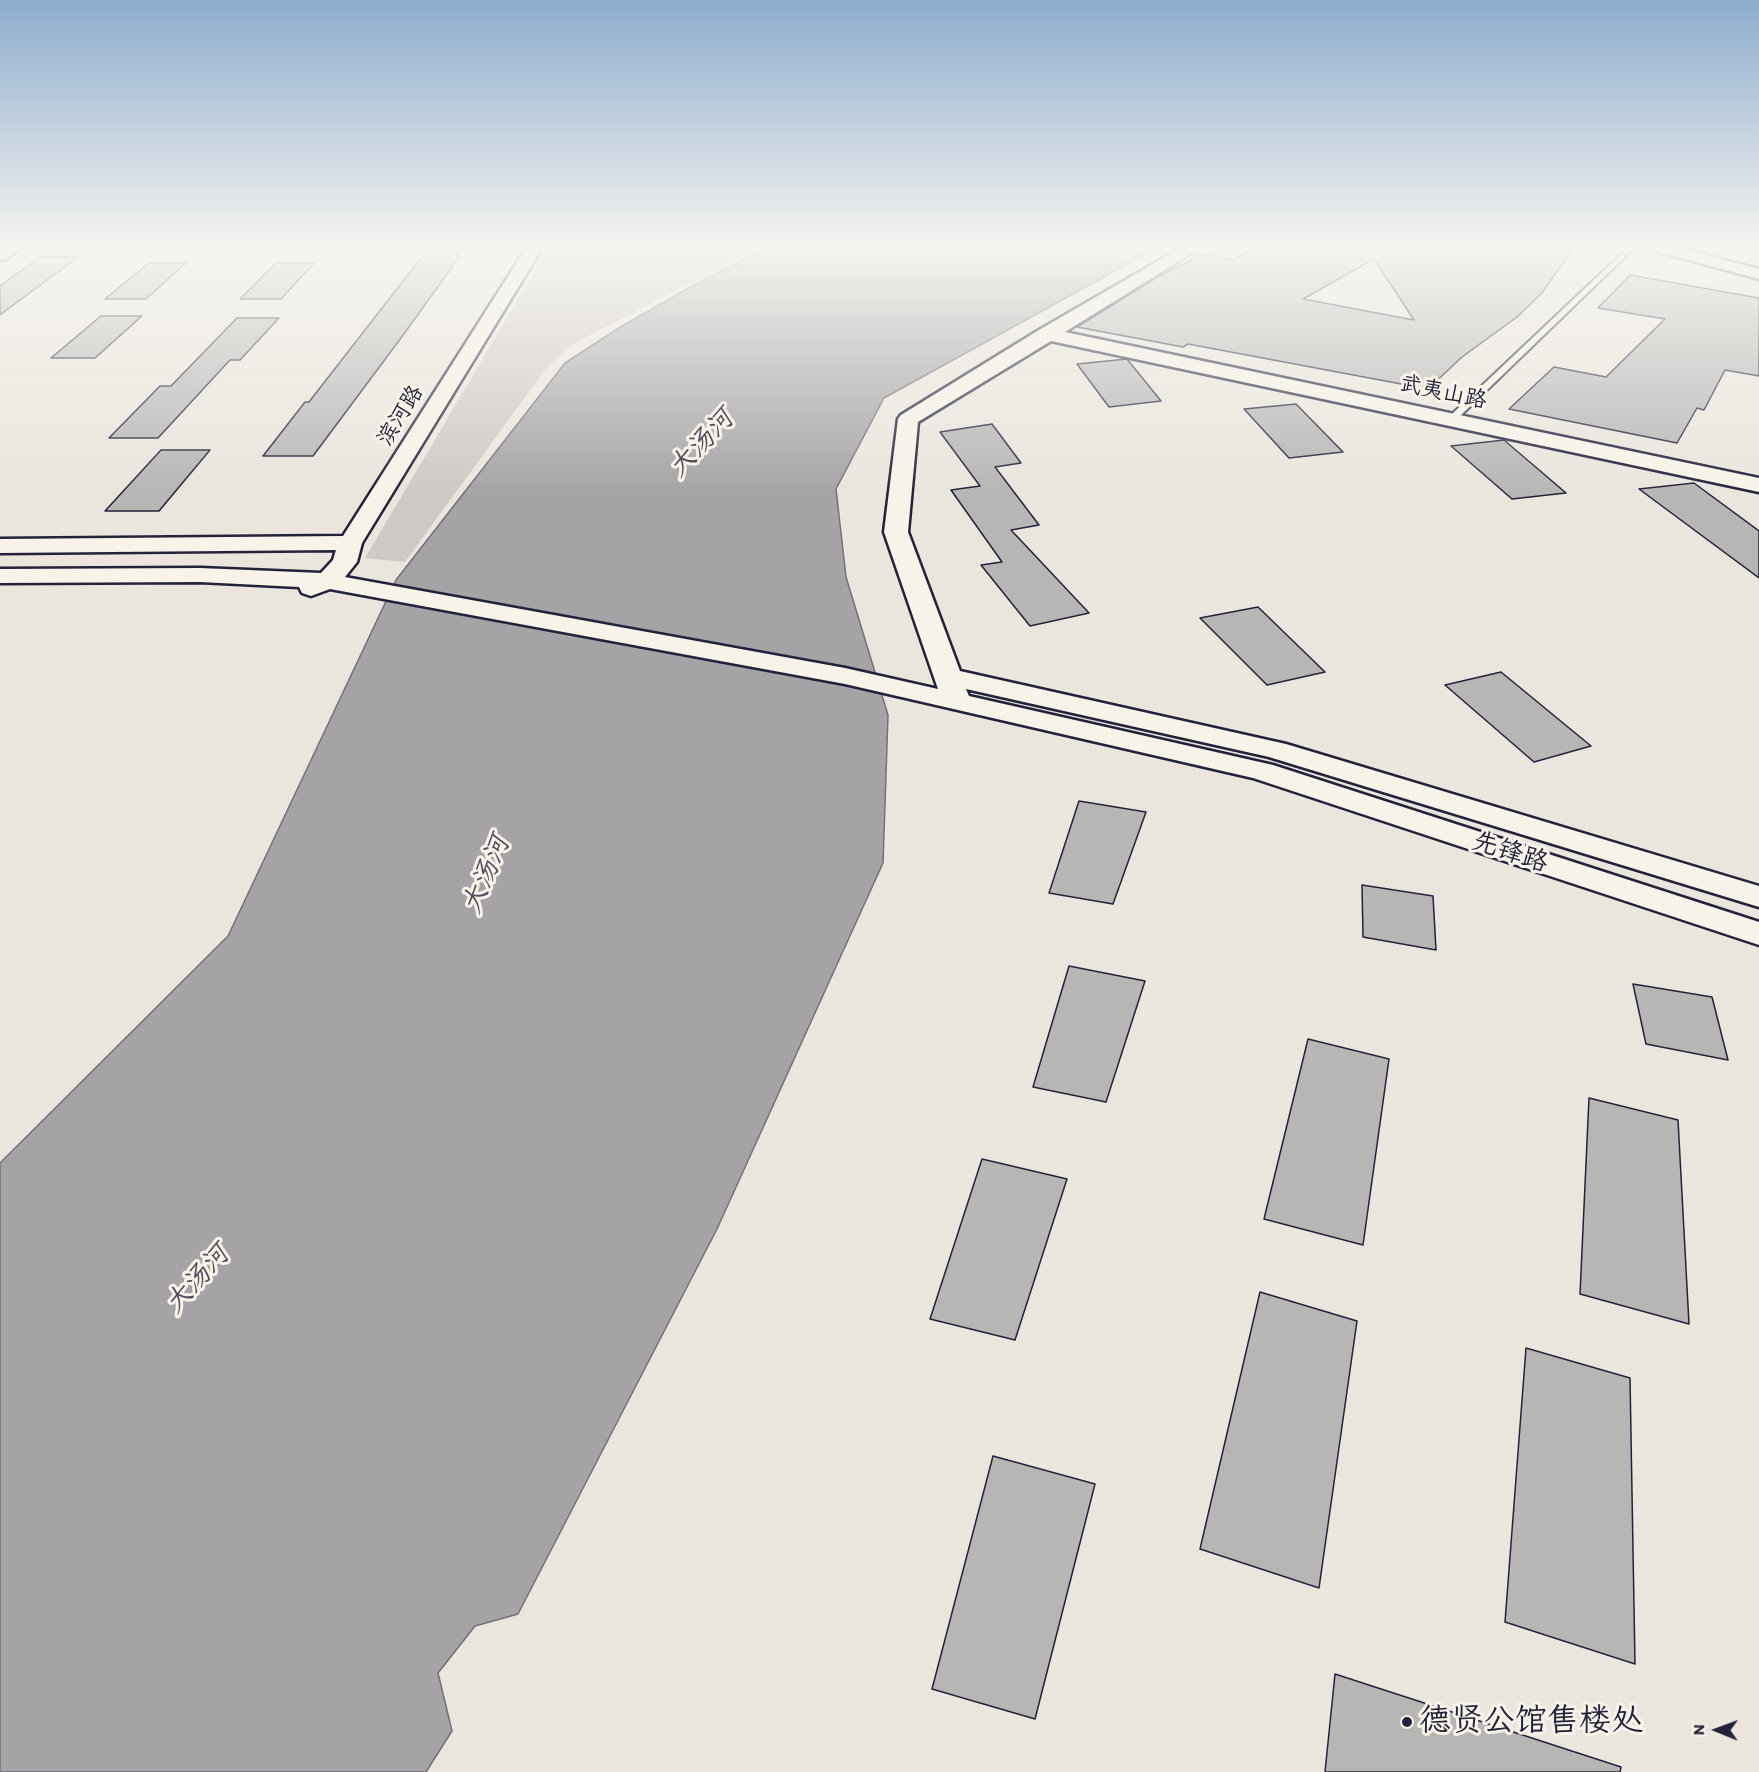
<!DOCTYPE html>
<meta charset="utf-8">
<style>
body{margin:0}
#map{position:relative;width:1759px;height:1772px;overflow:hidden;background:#eae6de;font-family:Itim,sans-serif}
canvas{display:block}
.north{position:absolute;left:1687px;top:1700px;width:60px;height:60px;-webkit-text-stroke:4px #f7f3e8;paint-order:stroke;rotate:271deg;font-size:16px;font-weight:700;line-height:24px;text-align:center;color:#22223b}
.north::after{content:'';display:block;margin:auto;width:21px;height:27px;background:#22223b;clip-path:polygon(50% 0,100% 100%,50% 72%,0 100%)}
</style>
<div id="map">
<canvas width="1759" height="1772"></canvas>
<div class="north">N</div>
</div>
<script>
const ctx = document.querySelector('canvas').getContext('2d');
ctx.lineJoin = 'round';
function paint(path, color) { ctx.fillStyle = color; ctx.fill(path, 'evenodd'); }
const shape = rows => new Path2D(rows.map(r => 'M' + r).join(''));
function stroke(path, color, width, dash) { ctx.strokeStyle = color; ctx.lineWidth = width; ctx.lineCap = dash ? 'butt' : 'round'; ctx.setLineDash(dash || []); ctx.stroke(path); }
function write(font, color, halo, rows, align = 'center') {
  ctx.font = font + ' Itim,"LXGW WenKai TC",sans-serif'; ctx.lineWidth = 6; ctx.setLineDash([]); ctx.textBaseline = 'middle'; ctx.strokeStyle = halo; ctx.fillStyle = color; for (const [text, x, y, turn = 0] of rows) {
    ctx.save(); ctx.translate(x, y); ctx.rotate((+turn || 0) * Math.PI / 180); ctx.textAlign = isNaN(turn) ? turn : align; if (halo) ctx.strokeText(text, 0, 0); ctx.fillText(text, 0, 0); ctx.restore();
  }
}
const green = shape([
 [550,245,763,245,569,346,544,371,405,562,365,558]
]);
const water = shape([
 [772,245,1162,245,884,398,836,489,846,577,888,715,883,863,717,1229,518,1614,475,1626,438,1673,452,1731,426,1772,0,1772,0,1163,228,936,396,580,565,363,622,326,696,284,772,245]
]);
const building = shape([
 [431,245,464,245,456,256,460,256,401,338,313,456,263,456,305,402,309,402,431,245],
 [1257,245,1576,245,1541,294,1517,317,1462,357,1428,389,1188,344,1183,347,1077,327,1156,278,1203,254,1233,260,1257,245],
 [1374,259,1414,320,1303,299,1374,259],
 [40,257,78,257,0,315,0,286,40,257],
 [149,263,186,263,146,299,105,299,149,263],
 [276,263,314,263,281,299,240,299,276,263],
 [1630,275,1759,298,1759,376,1725,370,1704,410,1697,408,1677,443,1509,409,1554,367,1606,377,1665,319,1598,308,1630,275],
 [101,316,142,316,95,358,51,358,101,316],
 [237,318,279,318,240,360,230,360,158,438,109,438,160,386,171,386,237,318],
 [1127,359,1161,401,1109,407,1077,364,1127,359],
 [1296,404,1343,452,1289,458,1244,409,1296,404],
 [992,424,1021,463,995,467,1039,525,1011,530,1089,613,1030,626,981,565,1002,562,951,490,980,486,940,432,992,424],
 [1504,440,1566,493,1512,499,1451,446,1504,440],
 [161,450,210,450,159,511,105,511,161,450],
 [1694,483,1759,531,1759,578,1639,489,1694,483],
 [1258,607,1325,672,1267,685,1200,618,1258,607],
 [1501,672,1591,746,1534,762,1445,685,1501,672],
 [1079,801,1146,812,1113,904,1049,893,1079,801],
 [1362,885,1433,896,1436,950,1363,937,1362,885],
 [1069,966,1145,981,1106,1102,1033,1087,1069,966],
 [1633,984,1712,997,1728,1060,1646,1044,1633,984],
 [1308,1039,1389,1059,1363,1245,1264,1219,1308,1039],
 [1589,1098,1678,1120,1689,1324,1580,1294,1589,1098],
 [982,1159,1067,1179,1015,1340,930,1319,982,1159],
 [1260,1292,1357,1321,1319,1588,1200,1549,1260,1292],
 [1526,1348,1630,1378,1635,1664,1505,1622,1526,1348],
 [993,1456,1095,1484,1035,1719,932,1689,993,1456],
 [1335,1674,1621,1767,1620,1772,1325,1772,1335,1674]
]);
const service = shape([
 [1631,245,1637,245,1458,418,1452,418,1452,414,1631,245]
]);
const tertiary = shape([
 [5,245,24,245,6,259,0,260,0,248,5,245],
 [528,245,544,245,362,543,357,562,345,577,845,668,938,689,884,532,898,419,901,415,1039,330,1186,245,1205,245,1065,332,1759,478,1759,492,1051,341,918,422,908,532,960,671,1286,744,1759,886,1759,907,1269,757,966,689,969,696,1273,765,1759,922,1759,945,1253,778,845,684,330,589,311,596,302,593,299,587,200,582,0,583,0,569,200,568,321,573,333,560,336,550,0,553,0,539,343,536,528,245],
 [1643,245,1668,245,1759,269,1759,279,1645,248,1643,245]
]);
const markers = [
 [1407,1722,6,"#22223b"]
];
const farStreetnames = [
 ["武夷山路",1443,393,12],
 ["滨河路",401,416,-58]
];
const streetNames = [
 ["先锋路",1510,853,18]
];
const waterNames = [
 ["大汤河",702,444,-47],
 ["大汤河",487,875,-67],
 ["大汤河",198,1280,-48]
];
const nearPoinames = [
 ["德贤公馆售楼处",1419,1722]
];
paint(green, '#cdc9c6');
paint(water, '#a6a3a6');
stroke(water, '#716f7b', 1.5);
paint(building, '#b8b6b5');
stroke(building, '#22223b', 1.5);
stroke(service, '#22223b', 4);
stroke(tertiary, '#22223b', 5);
paint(service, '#f7f3e8');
paint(tertiary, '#f7f3e8');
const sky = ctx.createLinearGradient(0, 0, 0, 493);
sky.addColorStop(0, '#8dadce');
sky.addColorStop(0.5, '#f6f4f0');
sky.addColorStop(1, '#f6f4f000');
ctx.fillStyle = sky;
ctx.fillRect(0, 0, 1759, 493);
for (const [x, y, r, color] of markers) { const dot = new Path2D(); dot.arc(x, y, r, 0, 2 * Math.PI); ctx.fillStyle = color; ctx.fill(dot); stroke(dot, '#f7f3e8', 2); }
write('22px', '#22223b', '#f7f3e8', farStreetnames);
write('26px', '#22223b', '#f7f3e8', streetNames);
write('italic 27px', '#504f60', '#f7f3e8', waterNames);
write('32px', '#22223b', '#f7f3e8', nearPoinames, 'left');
</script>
